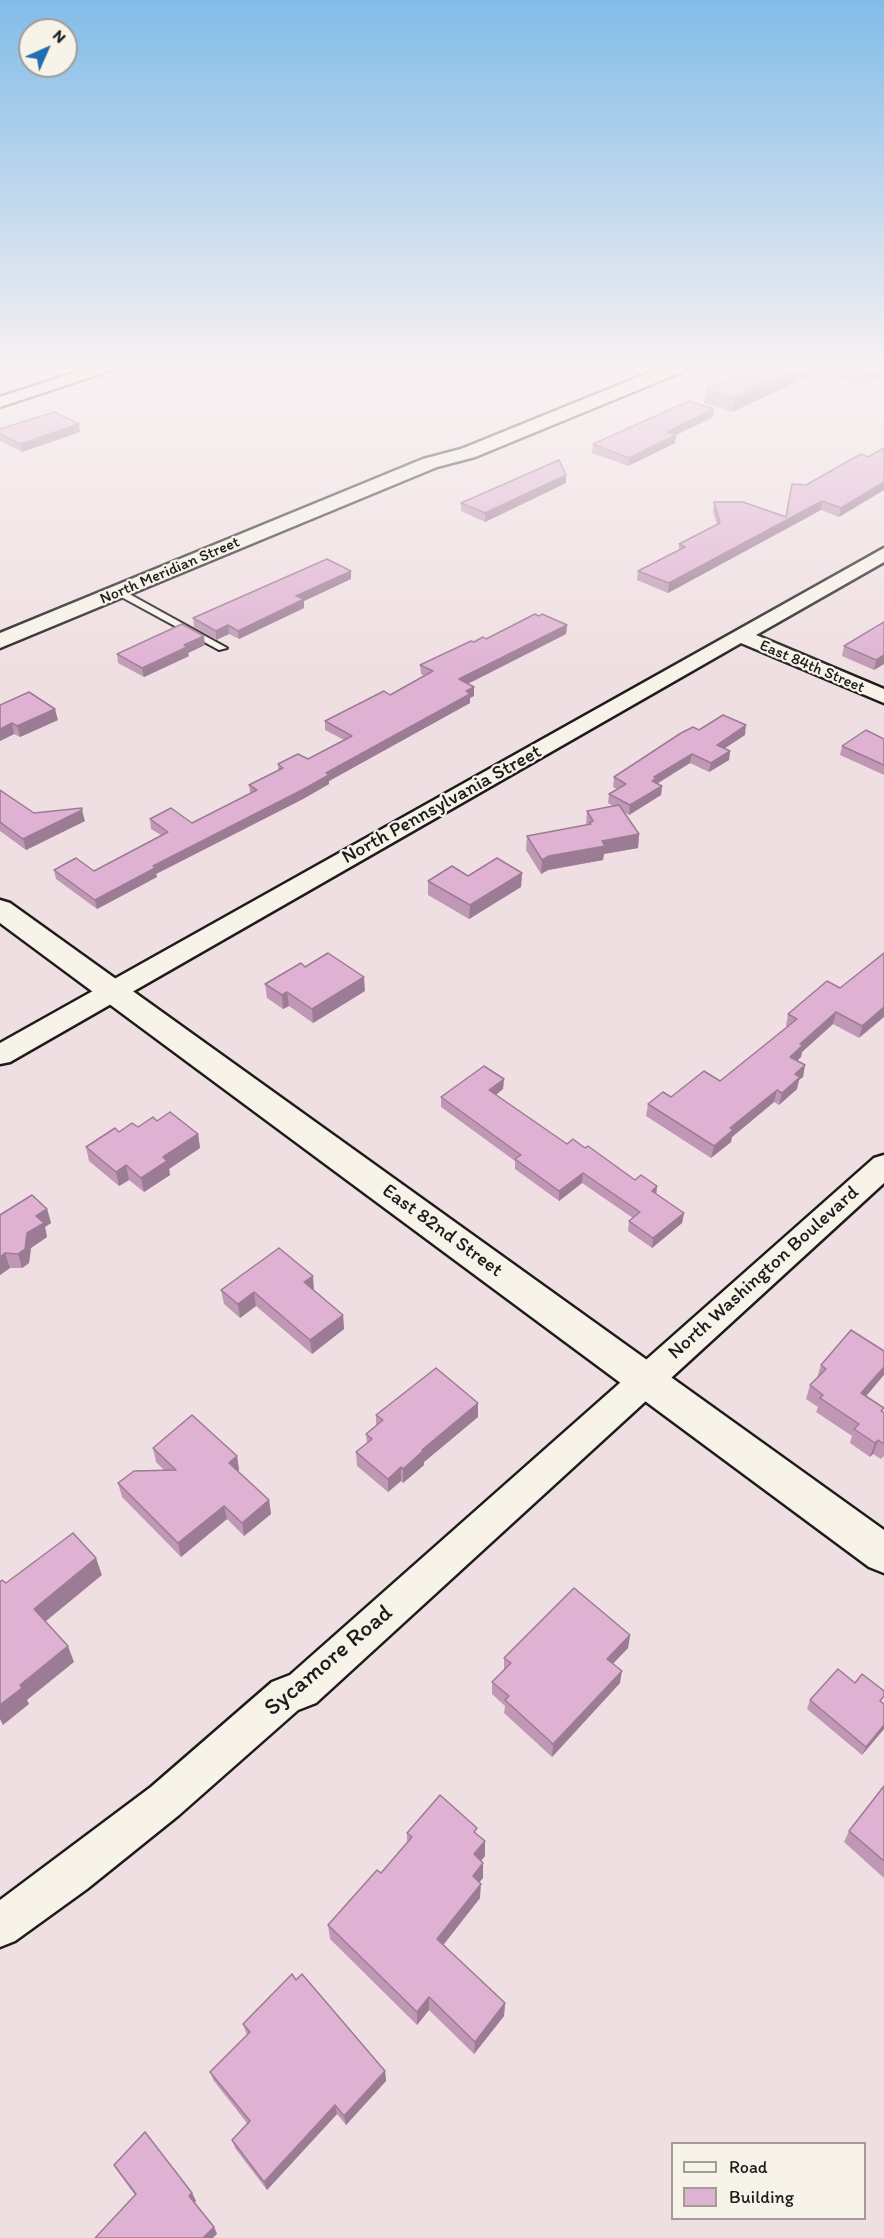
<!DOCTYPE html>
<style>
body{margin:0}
#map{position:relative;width:884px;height:2238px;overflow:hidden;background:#f0dfe2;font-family:Itim,sans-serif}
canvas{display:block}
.legend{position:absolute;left:671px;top:2142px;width:195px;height:78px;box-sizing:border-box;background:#f7f3e8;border:2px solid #9f9d96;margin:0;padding:8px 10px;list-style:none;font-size:18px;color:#1c1c1c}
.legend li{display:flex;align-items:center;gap:12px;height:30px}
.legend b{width:30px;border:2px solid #9f9d96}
.north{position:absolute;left:18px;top:18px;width:60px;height:60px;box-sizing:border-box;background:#f7f3e8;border:2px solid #9f9d96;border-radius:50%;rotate:45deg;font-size:16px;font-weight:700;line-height:24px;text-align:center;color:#1c1c1c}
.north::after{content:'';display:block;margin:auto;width:21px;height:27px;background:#1f6fb2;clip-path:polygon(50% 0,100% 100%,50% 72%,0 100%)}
</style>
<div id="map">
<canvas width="884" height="2238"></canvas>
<ul class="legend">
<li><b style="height:8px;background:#f7f3e8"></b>Road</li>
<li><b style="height:16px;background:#dfb1d3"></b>Building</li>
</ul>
<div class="north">N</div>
</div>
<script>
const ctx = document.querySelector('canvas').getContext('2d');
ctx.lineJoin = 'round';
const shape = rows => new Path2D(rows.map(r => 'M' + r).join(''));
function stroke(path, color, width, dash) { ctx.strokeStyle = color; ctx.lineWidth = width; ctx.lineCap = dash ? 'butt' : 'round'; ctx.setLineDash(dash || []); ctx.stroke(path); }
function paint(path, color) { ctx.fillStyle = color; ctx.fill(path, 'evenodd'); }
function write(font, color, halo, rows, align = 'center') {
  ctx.font = font + ' Itim,sans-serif'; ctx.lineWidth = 4.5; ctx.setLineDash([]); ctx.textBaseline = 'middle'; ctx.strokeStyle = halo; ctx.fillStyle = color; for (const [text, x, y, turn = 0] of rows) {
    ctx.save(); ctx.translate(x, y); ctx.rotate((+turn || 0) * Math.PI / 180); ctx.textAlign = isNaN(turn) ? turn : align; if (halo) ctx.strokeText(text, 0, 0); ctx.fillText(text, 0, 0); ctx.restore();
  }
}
const lane = shape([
 [116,590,122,590,227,648,219,650,116,594,116,590]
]);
const street = shape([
 [92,367,115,367,112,370,0,407,0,397,92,367],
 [884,548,884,562,756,635,884,689,884,703,741,643,10,1062,0,1064,0,1043,884,548],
 [884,1155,884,1183,316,1703,298,1710,179,1815,87,1889,15,1941,0,1947,0,1900,151,1787,272,1682,290,1675,874,1158,884,1155]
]);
const secondary = shape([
 [0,900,10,903,884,1530,884,1573,869,1567,0,923,0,900]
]);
const primary = shape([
 [663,367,687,367,684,371,475,457,437,467,0,648,0,633,423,459,461,449,663,367]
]);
const wall = shape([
 [753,367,884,367,884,375,862,385,818,372,732,412,704,403,706,389],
 [714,409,713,417,676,435,675,443,628,466,592,453,593,444],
 [0,429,80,432,22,452,0,441],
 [884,448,884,490,839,517,821,510,668,593,637,580,638,571,679,550,679,544,717,525,713,511,714,502,786,517,806,485,868,457],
 [566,475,566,483,485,522,461,511,461,503],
 [351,579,304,601,304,608,239,639,229,634,216,640,194,627,193,618],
 [884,622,884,664,874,670,842,656,844,646],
 [567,625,566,634,468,684,474,696,470,698,470,703,329,781,329,784,303,799,156,874,157,877,97,909,56,879,54,870,94,871,161,835,151,829,150,819,192,823,250,793,249,785,278,770,278,764,308,759,344,740,325,730,325,721,390,695,424,676,421,674,420,665,474,642,486,639],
 [205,645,188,653,189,656,144,677,118,663,117,654],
 [0,705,58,720,20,737,14,734,0,741],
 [699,730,745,735,725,748,730,751,729,760,709,772,690,763,657,784,662,786,661,795,629,815,624,812,639,834,638,848,604,854,603,860,548,870,541,874,526,850,527,836,586,825,587,811,613,806,608,803,609,794,617,789,613,787,614,777],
 [884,739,884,775,840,755,842,746],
 [0,790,34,813,85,821,26,850,0,831],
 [522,873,521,887,469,919,428,895,428,881,468,876],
 [884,953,859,1038,833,1024,802,1052,801,1057,797,1061,805,1065,803,1077,799,1080,797,1089,779,1105,774,1102,732,1137,731,1142,711,1158,646,1116,648,1104,720,1081,787,1027,786,1026,788,1014,840,988],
 [305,967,365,991,313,1023,289,1006,283,1009,267,998,265,984],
 [504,1079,503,1089,496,1095,567,1144,635,1180,657,1186,656,1194,684,1213,682,1223,652,1248,628,1231,629,1221,633,1218,582,1183,559,1201,515,1169,515,1161,441,1107,441,1097],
 [157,1121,198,1134,200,1148,169,1169,170,1175,144,1192,129,1180,119,1186,89,1161,86,1147,119,1132,138,1127],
 [47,1209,51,1223,45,1227,47,1237,31,1248,29,1263,22,1268,10,1268,0,1275,0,1215],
 [221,1290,314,1290,343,1315,344,1329,312,1354,256,1306,240,1318,224,1304],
 [821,1365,884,1408,882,1412,884,1413,884,1456,881,1459,873,1454,870,1457,850,1443,852,1436,816,1412,818,1407,806,1399,810,1385,817,1378],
 [376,1415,478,1417,424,1462,424,1465,403,1483,401,1481,388,1492,357,1466,356,1452,367,1443,366,1434,376,1426],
 [153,1448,237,1456,239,1470,238,1471,269,1500,271,1514,244,1536,227,1519,181,1557,122,1497,118,1483,165,1471,156,1462],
 [630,1635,628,1648,613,1663,620,1683,552,1757,504,1713,505,1706,492,1694,492,1682,504,1670,504,1658],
 [855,1683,882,1702,884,1729,862,1755,807,1709,810,1700],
 [884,1786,884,1878,844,1842,849,1831],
 [407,1833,477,1834,485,1841,485,1856,481,1861,483,1878,479,1882,480,1898,443,1945,505,2003,504,2016,474,2054,429,2010,417,2025,330,1939,328,1925,381,1873,407,1843],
 [243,2024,385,2071,386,2081,346,2125,337,2114,267,2190,235,2148,232,2140,247,2123,214,2081,210,2072,247,2035],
 [114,2165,192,2193,196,2201,194,2202,214,2227,217,2234,135,2195,119,2173]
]);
const shadedWall = shape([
 [0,367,2,367,3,372,0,373],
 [801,367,819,367,818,372,732,412,734,398],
 [875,367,884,367,884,375,862,385,865,372],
 [714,409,713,417,676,435,675,443,628,466,629,458,667,432],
 [79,424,80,432,22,452,20,444],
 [566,475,566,483,485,522,485,513],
 [884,482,884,490,839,517,841,508],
 [822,501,821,510,668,593,669,583],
 [351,571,351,579,304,601,304,608,239,639,238,631,296,596],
 [228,625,229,634,216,640,216,631],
 [567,625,566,634,459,688,459,679],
 [204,636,205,645,188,653,189,656,144,677,142,668,184,645],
 [884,655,884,664,874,670,876,660],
 [474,687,474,696,470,698,470,703,329,781,329,784,303,799,156,874,157,877,97,909,95,900,153,866,326,773],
 [55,709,58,720,20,737,17,726],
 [12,723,14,734,0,741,0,729],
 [746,725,745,735,716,754,717,745],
 [730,751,729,760,709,772,711,763],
 [692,754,690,763,656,784,652,781,654,777],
 [662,786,661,795,629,815,630,805],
 [82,810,85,821,26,850,23,839],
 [639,834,638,848,604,854,603,860,548,870,541,874,542,860,549,856,602,841],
 [522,873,521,887,469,919,470,905],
 [364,977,365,991,313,1023,312,1009],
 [287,992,289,1006,283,1009,282,995],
 [884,1007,884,1017,859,1038,862,1026],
 [836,1012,833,1024,802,1052,801,1057,788,1069,790,1057,800,1044],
 [805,1065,803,1077,799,1080,797,1089,779,1105,782,1093,795,1074],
 [504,1079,503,1089,489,1100,489,1090],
 [777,1090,774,1102,732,1137,731,1142,711,1158,714,1146,730,1128],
 [198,1134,200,1148,169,1169,170,1175,144,1192,141,1178,163,1157],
 [126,1165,129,1180,119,1186,116,1172],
 [583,1173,582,1183,559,1201,559,1191],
 [657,1186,656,1196,652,1191],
 [47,1209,51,1223,45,1227,47,1237,31,1248,29,1263,22,1268,18,1254,27,1233,36,1216],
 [684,1213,682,1223,652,1248,653,1238],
 [5,1253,10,1268,0,1275,0,1257],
 [313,1276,314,1290,304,1282],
 [254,1292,256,1306,240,1318,238,1304],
 [343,1315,344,1329,312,1354,310,1340],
 [884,1367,884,1375,857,1407,861,1393],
 [478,1403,478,1417,424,1462,424,1465,403,1483,403,1469,422,1450],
 [878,1440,873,1454,870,1457,875,1443],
 [237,1456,239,1470,231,1476,229,1463],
 [401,1467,401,1481,388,1492,388,1479],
 [269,1500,271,1514,244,1536,242,1523],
 [224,1506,227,1519,181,1557,178,1543],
 [96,1558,102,1575,40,1626,34,1609],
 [630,1635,628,1648,606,1671,607,1659],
 [68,1646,74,1662,27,1700,29,1704,3,1725,0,1719,0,1705,20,1685],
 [622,1671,620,1683,552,1757,553,1744],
 [884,1725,884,1729,862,1755,866,1747],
 [485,1841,485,1856,474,1869,474,1854],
 [483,1863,483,1878,472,1891,473,1876],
 [481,1884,480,1898,437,1953,437,1939],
 [429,1997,429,2010,417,2025,417,2012],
 [505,2003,504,2016,474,2054,475,2042],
 [385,2071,386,2081,346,2125,344,2116],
 [335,2105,337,2114,267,2190,264,2182],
 [192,2193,196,2201,193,2204,189,2196],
 [214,2227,217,2234,213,2238,203,2238]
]);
const building = shape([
 [753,367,801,367,734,398,706,389,753,367],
 [849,367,875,367,865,372,849,367],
 [689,401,714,409,667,432,676,435,629,458,593,444,689,401],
 [54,412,79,424,20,444,0,434,0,429,54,412],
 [884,448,884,482,841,508,822,501,669,583,638,571,685,547,679,544,720,523,714,502,743,502,786,517,792,484,806,485,861,454,868,457,884,448],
 [559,460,566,475,485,513,461,503,559,460],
 [327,559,351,571,296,596,304,599,238,631,228,625,216,631,193,618,327,559],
 [535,614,539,616,542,614,567,625,459,679,474,687,466,691,470,694,326,773,329,775,302,790,153,866,155,868,95,900,54,870,76,858,94,871,168,832,150,819,171,808,192,823,257,790,249,785,283,768,278,764,298,754,308,759,352,736,325,721,384,691,390,695,433,671,420,665,471,641,474,642,483,637,486,639,535,614],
 [884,622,884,655,876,660,844,646,884,622],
 [182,624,204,636,184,645,187,647,142,668,117,654,182,624],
 [29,692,55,709,17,726,12,723,0,729,0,705,29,692],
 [723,715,746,725,717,745,730,751,711,763,692,754,654,777,656,778,652,781,662,786,630,805,609,794,626,784,614,777,681,733,693,727,699,730,723,715],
 [866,730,884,739,884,765,842,746,866,730],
 [0,790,34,813,82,808,82,810,23,839,0,822,0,790],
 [619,805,639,834,602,841,605,846,549,856,542,860,527,836,591,824,590,822,593,821,587,811,619,805],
 [497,858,522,873,470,905,428,881,452,866,468,876,497,858],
 [328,953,364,977,312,1009,287,992,282,995,265,984,301,963,305,967,328,953],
 [884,953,884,1007,862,1026,836,1012,800,1044,803,1045,790,1057,805,1065,795,1074,800,1077,782,1093,777,1090,730,1128,733,1130,714,1146,648,1104,663,1092,671,1097,704,1071,720,1081,797,1019,788,1014,827,981,840,988,884,953],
 [484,1066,504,1079,489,1090,567,1144,573,1139,585,1148,588,1146,635,1180,641,1175,657,1186,652,1191,684,1213,653,1238,629,1221,640,1212,583,1173,559,1191,515,1159,521,1155,441,1097,484,1066],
 [170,1112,198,1134,163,1157,167,1161,141,1178,126,1165,116,1172,86,1147,115,1128,119,1132,132,1123,138,1127,153,1117,157,1121,170,1112],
 [32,1195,47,1209,36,1216,44,1223,27,1233,25,1249,18,1254,5,1253,0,1257,0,1215,32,1195],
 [279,1248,313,1276,304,1282,343,1315,310,1340,254,1292,238,1304,221,1290,279,1248],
 [851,1330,884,1351,884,1367,861,1393,884,1408,881,1411,884,1413,884,1444,878,1440,875,1443,854,1429,859,1424,820,1398,823,1395,810,1385,826,1369,821,1365,851,1330],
 [436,1368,478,1403,422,1450,423,1451,403,1469,401,1467,388,1479,356,1452,372,1439,366,1434,383,1420,376,1415,436,1368],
 [192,1415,237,1456,229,1463,269,1500,242,1523,224,1506,178,1543,118,1483,134,1471,176,1470,153,1448,192,1415],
 [73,1533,96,1558,34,1609,68,1646,20,1685,22,1688,0,1705,0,1582,2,1580,6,1583,73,1533],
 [574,1588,630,1635,607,1659,622,1671,553,1744,505,1700,509,1696,492,1682,511,1663,504,1658,574,1588],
 [838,1669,855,1683,862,1674,884,1691,884,1696,880,1701,884,1704,884,1725,866,1747,810,1700,838,1669],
 [884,1786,884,1861,849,1831,884,1786],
 [440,1795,477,1828,474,1832,485,1841,474,1854,483,1863,473,1876,481,1884,437,1939,505,2003,475,2042,429,1997,417,2012,328,1925,377,1870,381,1873,412,1837,407,1833,440,1795],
 [292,1974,296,1980,302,1974,385,2071,344,2116,335,2105,264,2182,232,2140,250,2121,210,2072,250,2032,243,2024,292,1974],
 [145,2132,192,2193,189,2196,214,2227,203,2238,95,2238,136,2194,114,2165,145,2132]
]);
const farStreetnames = [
 ["North Meridian Street",170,571,-23],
 ["East 84th Street",812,667,23]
];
const streetNames = [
 ["North Pennsylvania Street",442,805,-29],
 ["East 82nd Street",442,1231,36],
 ["North Washington Boulevard",764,1273,-42]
];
const nearStreetnames = [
 ["Sycamore Road",329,1661,-40]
];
stroke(lane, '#1c1c1c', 4);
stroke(street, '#1c1c1c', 5);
stroke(secondary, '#1c1c1c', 5);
stroke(primary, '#1c1c1c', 5);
paint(lane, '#f7f3e8');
paint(street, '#f7f3e8');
paint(secondary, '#f7f3e8');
paint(primary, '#f7f3e8');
paint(wall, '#c098b5');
paint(shadedWall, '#9c7c94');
paint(building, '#dfb1d3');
stroke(building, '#9c7c94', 1.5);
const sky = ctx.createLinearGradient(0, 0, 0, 680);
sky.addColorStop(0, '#81bce8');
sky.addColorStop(0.54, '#f8f1f2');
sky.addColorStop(1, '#f8f1f200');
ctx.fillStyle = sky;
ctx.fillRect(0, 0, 884, 680);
write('16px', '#1c1c1c', '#f7f3e8', farStreetnames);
write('20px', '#1c1c1c', '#f7f3e8', streetNames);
write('24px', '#1c1c1c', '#f7f3e8', nearStreetnames);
</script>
